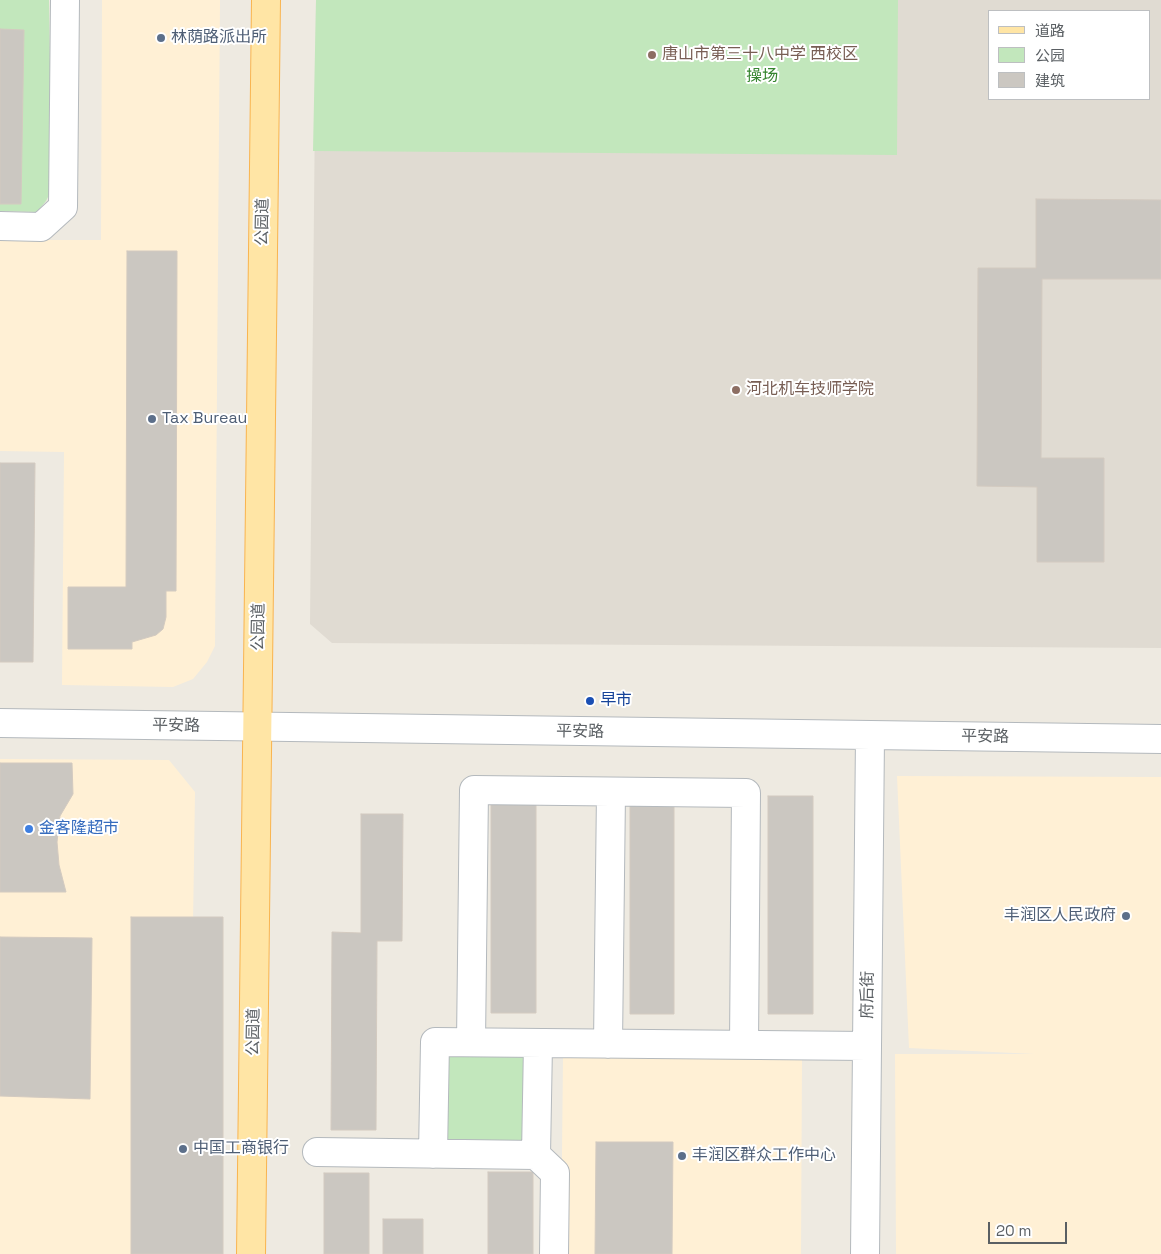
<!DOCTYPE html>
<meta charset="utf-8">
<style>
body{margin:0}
#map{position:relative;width:1161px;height:1254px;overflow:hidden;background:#eeeae1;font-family:"Space Grotesk","Noto Sans SC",sans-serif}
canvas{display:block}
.legend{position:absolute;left:988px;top:10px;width:162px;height:90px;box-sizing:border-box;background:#fff;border:1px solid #bdbfc1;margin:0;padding:6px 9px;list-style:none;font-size:15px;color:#5a5f63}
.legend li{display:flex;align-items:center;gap:10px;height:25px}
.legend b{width:25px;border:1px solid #bdbfc1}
.scale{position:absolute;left:988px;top:1222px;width:79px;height:22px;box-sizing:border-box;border:2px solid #5a5f63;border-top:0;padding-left:6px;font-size:15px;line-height:18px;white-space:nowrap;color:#5a5f63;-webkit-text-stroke:4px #fff;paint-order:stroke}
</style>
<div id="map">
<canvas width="1161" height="1254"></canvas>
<ul class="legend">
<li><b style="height:6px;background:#ffe5a5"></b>道路</li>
<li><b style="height:14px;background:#c2e7bc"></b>公园</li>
<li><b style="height:14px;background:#cbc7c1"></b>建筑</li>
</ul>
<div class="scale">20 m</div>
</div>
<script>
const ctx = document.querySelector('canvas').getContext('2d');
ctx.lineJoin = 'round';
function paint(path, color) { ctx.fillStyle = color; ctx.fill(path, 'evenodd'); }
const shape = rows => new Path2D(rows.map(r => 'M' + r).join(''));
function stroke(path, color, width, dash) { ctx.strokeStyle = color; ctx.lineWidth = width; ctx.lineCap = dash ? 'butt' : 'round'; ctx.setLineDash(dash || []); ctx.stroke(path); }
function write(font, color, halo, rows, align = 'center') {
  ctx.font = font + ' "Space Grotesk","Noto Sans SC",sans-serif'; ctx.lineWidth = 4; ctx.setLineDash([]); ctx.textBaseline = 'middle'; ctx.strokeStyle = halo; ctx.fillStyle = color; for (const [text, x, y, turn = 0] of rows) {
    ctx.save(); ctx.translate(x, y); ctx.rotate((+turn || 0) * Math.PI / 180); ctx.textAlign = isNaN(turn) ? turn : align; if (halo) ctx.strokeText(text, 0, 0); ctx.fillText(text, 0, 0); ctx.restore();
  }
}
const commercial = shape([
 [102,0,220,0,215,646,207,662,193,679,173,687,62,685,64,452,0,451,0,240,101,240],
 [0,759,169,760,195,792,188,1254,0,1254],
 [897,776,1161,777,1161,1254,896,1254,895,1054,1035,1054,909,1048],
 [563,1055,802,1057,801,1254,561,1254]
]);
const education = shape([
 [316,0,1161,0,1161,648,332,643,310,624],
 [990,11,1150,11,1150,99,990,99]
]);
const green = shape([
 [0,0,49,0,52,189,46,201,37,212,0,211],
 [316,0,898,0,897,155,313,151],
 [441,1051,531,1052,530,1143,440,1142]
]);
const building = shape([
 [0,29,24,30,21,204,0,204,0,29],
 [1036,199,1161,200,1161,279,1042,279,1041,458,1104,458,1104,562,1037,562,1037,487,977,486,978,268,1036,268,1036,199],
 [127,251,177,251,176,591,166,591,166,617,163,629,156,635,132,642,132,649,68,649,68,587,126,587,127,251],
 [0,463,35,463,33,662,0,662,0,463],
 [0,763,72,763,73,794,60,816,57,842,59,865,66,892,0,892,0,763],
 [491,795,536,795,536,1013,491,1013,491,795],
 [630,796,674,796,674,1014,630,1014,630,796],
 [768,796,813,796,813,1014,768,1014,768,796],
 [361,814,403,814,402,941,377,941,376,1130,331,1130,332,932,361,933,361,814],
 [131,917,223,917,223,1254,131,1254,131,917],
 [0,937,92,938,90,1099,0,1096,0,937],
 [596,1142,673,1142,672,1254,595,1254,596,1142],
 [488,1172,533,1172,533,1254,488,1254,488,1172],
 [324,1173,369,1173,369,1254,324,1254,324,1173],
 [383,1219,423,1219,423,1254,383,1254,383,1219]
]);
const minor = shape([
 [0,226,41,227,63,207,65,0],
 [0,723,1161,739],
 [471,1042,474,790,746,793,744,1045],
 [538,1044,536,1155,555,1173,554,1254],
 [608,1044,611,792],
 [317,1152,536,1155],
 [433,1154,435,1042,867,1046],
 [865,1254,870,736]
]);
const major = shape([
 [251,1254,266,0]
]);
const markers = [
 [161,38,5,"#5c6f8a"],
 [652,55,5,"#8d6e63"],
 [736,390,5,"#8d6e63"],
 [152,419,5,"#5c6f8a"],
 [590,701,5,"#1a4fb4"],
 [29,829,5,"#3f7fe0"],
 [1126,916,5,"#5c6f8a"],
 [183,1149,5,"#5c6f8a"],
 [682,1156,5,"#5c6f8a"]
];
const serviceNames = [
 ["林荫路派出所",171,38],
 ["Tax Bureau",162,419],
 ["丰润区人民政府",1116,916,"right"],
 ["中国工商银行",193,1149],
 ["丰润区群众工作中心",692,1156]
];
const educationNames = [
 ["唐山市第三十八中学 西校区",662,55],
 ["河北机车技师学院",746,390]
];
const parkNames = [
 ["操场",762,77]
];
const streetNames = [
 ["公园道",263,222,-89],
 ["公园道",259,627,-89],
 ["平安路",176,726,1],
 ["平安路",580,732,1],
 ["平安路",985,737,1],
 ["府后街",868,995,-89],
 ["公园道",254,1032,-89]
];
const transitNames = [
 ["早市",600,701]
];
const shopNames = [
 ["金客隆超市",39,829]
];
paint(commercial, '#fff0d5');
paint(education, '#e0dbd2');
paint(green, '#c2e7bc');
paint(building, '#cbc7c1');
stroke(building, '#d3cac0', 1);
stroke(minor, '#b4b9bd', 30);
stroke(major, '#f9b44f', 30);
stroke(minor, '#fff', 28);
stroke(major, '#ffe5a5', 28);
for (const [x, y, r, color] of markers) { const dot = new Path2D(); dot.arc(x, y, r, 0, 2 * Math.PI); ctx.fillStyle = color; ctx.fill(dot); stroke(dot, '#fff', 2); }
write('16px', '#4e5e75', '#fff', serviceNames, 'left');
write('16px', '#785e54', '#fff', educationNames, 'left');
write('16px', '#36852f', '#fff', parkNames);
write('16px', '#5a5f63', '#fff', streetNames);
write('16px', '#164399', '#fff', transitNames, 'left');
write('16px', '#366cbe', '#fff', shopNames, 'left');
</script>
